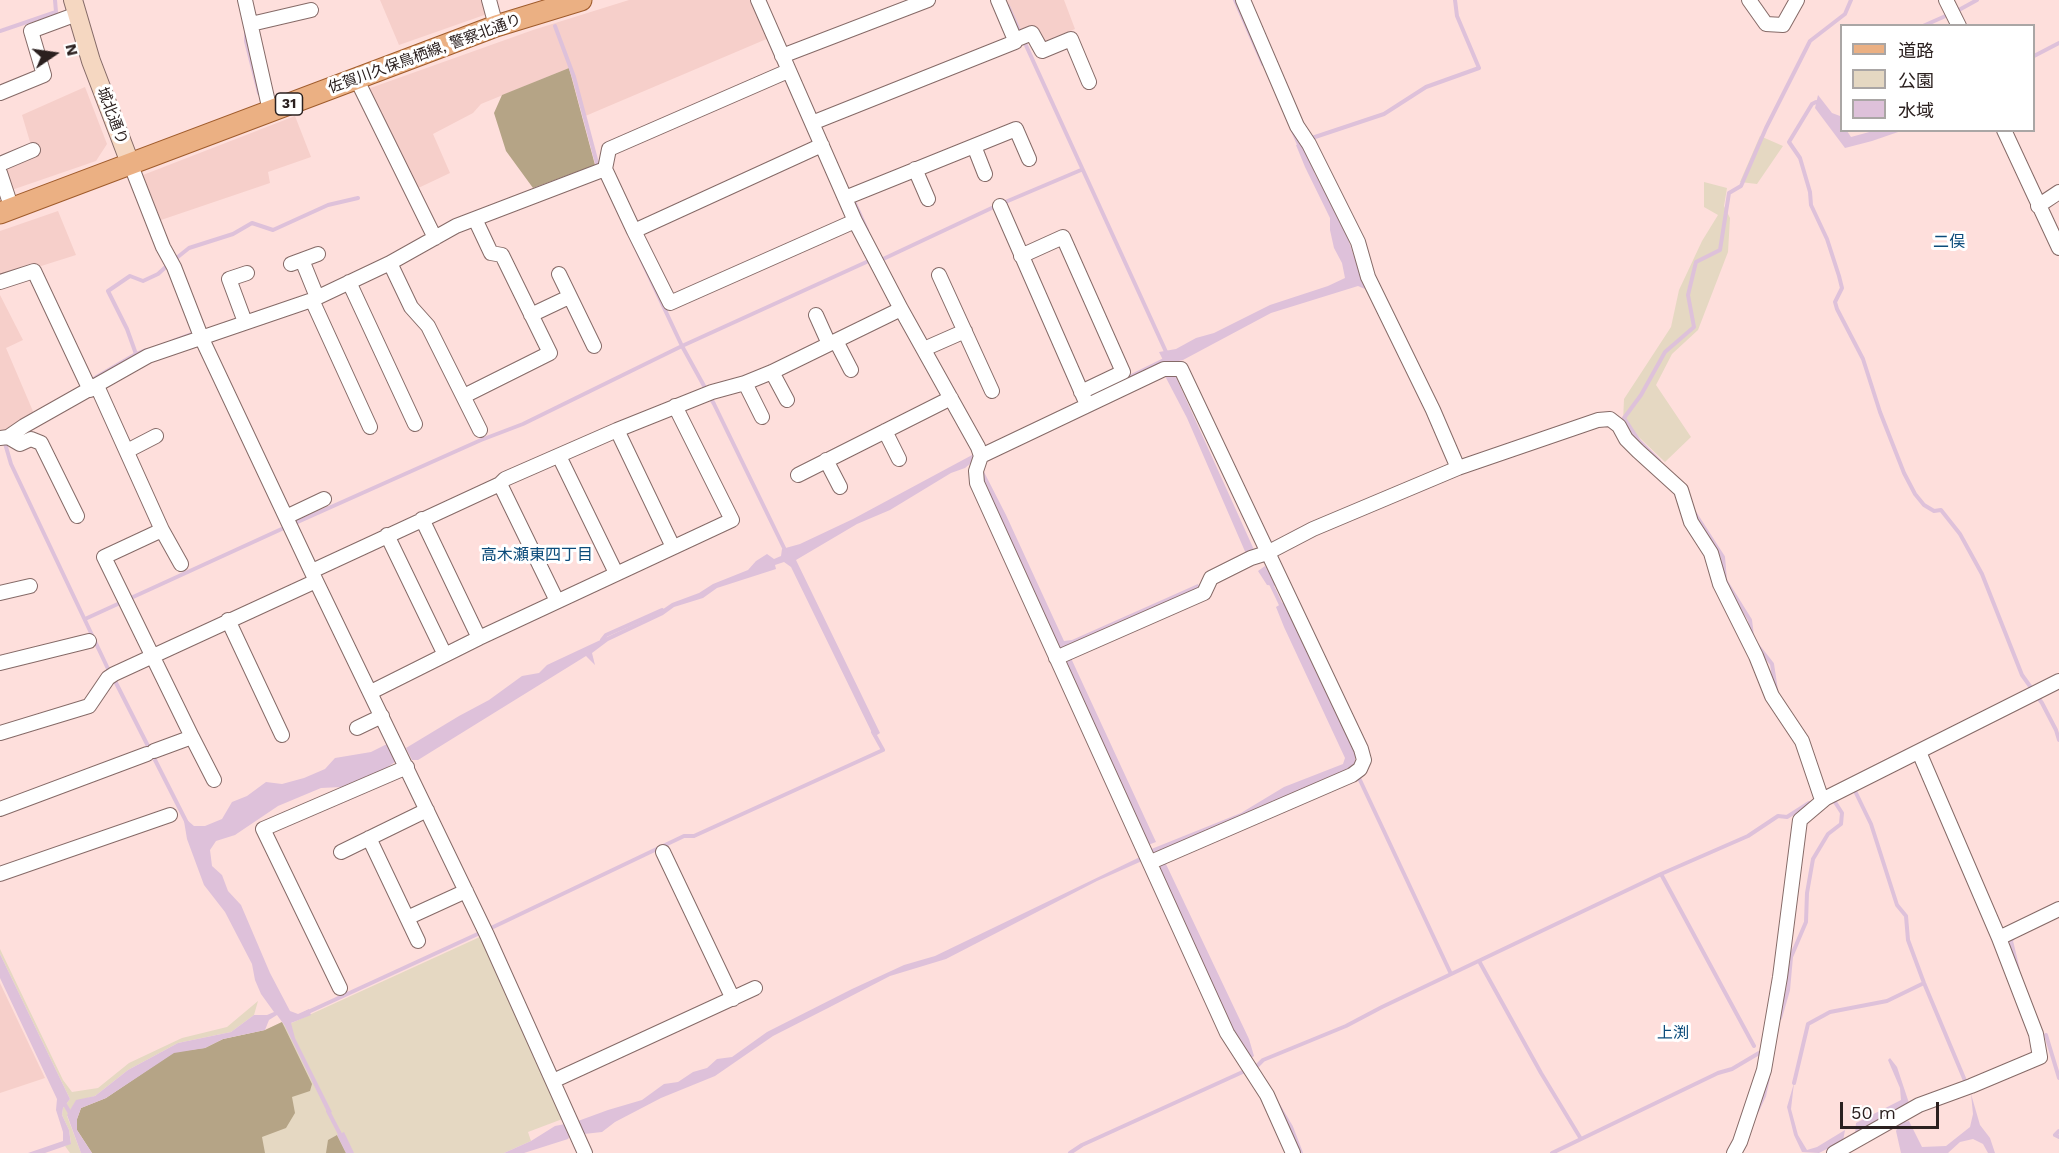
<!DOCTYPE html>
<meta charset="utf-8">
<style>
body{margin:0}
#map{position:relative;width:2059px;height:1153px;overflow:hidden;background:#fedfdc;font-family:"Work Sans","Noto Sans JP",sans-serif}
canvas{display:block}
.legend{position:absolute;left:1840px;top:24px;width:195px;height:108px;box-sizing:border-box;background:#fff;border:2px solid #aaa6a5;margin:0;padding:8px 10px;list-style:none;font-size:18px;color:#2b201f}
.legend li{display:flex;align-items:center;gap:12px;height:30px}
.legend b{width:30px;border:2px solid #aaa6a5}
.north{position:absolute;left:24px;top:24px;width:60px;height:60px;-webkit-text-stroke:4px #fff;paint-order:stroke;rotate:77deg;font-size:16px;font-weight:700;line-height:24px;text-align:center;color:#2b201f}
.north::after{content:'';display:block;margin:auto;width:21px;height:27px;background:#2b201f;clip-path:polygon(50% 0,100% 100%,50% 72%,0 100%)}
.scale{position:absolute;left:1840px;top:1102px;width:99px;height:27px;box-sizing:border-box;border:3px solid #2b201f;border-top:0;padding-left:8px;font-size:18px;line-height:21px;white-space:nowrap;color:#2b201f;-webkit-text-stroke:4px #fff;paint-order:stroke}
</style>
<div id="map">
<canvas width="2059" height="1153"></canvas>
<ul class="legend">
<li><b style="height:8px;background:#ebb083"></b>道路</li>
<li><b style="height:16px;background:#e5d8c2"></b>公園</li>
<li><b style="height:16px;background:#dec1da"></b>水域</li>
</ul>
<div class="north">N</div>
<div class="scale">50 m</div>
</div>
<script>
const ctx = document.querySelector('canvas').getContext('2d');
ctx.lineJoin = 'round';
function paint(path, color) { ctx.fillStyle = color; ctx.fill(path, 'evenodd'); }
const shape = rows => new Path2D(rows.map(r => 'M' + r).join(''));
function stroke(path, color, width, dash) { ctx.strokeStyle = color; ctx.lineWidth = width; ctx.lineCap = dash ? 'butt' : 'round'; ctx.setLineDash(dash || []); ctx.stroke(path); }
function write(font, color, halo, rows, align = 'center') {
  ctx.font = font + ' "Work Sans","Noto Sans JP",sans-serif'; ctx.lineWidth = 6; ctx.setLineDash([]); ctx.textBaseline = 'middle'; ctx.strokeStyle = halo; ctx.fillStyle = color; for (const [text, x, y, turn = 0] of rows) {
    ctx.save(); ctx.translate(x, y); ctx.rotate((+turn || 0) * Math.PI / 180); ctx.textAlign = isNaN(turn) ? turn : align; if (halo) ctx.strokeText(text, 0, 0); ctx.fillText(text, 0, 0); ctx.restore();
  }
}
const built = shape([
 [380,0,486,0,490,13,399,45],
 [629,0,762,0,776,35,583,117,569,68,481,104,473,113,433,134,450,173,412,191,362,91,533,30],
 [1000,0,1064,0,1075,29,1043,43,1038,35,1019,45],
 [85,87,107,144,96,161,0,194,0,168,33,152,22,115],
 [295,116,311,157,268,172,270,183,161,220,143,175],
 [58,211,76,255,0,279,0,231],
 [0,295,23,340,6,348,35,416,9,433,0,433],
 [0,983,45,1078,0,1093]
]);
const green = shape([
 [1760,136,1783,146,1757,184,1740,182],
 [1704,182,1727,188,1724,206,1730,218,1728,252,1698,330,1672,354,1656,385,1691,437,1665,462,1623,422,1624,399,1671,327,1679,290,1702,241,1718,215,1704,207],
 [482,936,565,1118,528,1132,531,1141,504,1153,92,1153,77,1130,106,1098,174,1052,265,1030,282,1022,285,1026],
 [0,949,63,1080,72,1092,98,1088,129,1063,182,1038,227,1027,258,1001,254,1015,231,1032,178,1043,128,1070,95,1096,76,1101,67,1116,81,1153,70,1153,65,1146,71,1143,69,1130,62,1115,63,1108,70,1099,0,954]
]);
const forest = shape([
 [569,68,595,165,533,188,506,151,494,113,502,95],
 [282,1022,312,1084,310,1091,292,1097,295,1113,286,1128,262,1137,265,1153,92,1153,77,1130,77,1119,81,1108,106,1098,174,1052,205,1048,223,1039,265,1030],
 [337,1135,346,1153,326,1153,328,1140]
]);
const water = shape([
 [1818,95,1832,113,1840,116,1841,120,1842,130,1847,131,1851,137,1873,131,1901,131,1872,141,1845,148,1815,108],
 [1302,143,1315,174,1345,230,1365,289,1358,286,1271,313,1183,360,1165,364,1159,352,1176,349,1196,338,1214,333,1270,305,1328,286,1345,278,1342,263,1334,248,1330,230,1330,218,1305,167,1296,145],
 [1175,375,1255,552,1247,556,1187,418,1165,376],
 [974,454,971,463,965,468,951,473,890,510,857,524,796,560,880,733,874,737,791,567,784,562,775,565,776,569,717,588,703,598,674,607,663,615,608,641,592,653,595,665,586,656,418,760,412,760,406,748,459,716,489,700,522,676,539,673,547,665,656,614,672,603,699,593,713,584,748,570,756,561,767,554,774,559,781,556,782,549,800,544,853,519],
 [984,472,1006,515,1064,641,1072,640,1198,584,1201,590,1059,650,981,480],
 [1265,566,1277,586,1267,585,1258,571],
 [1284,602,1356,755,1354,765,1339,775,1152,856,1149,850,1241,813,1284,787,1343,764,1345,758,1284,627,1276,607],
 [1070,656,1156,842,1148,845,1067,669,1065,658],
 [391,742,399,759,385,769,341,787,321,788,278,806,235,835,216,841,210,850,212,866,222,875,228,891,241,905,270,973,290,1011,298,1014,309,1009,311,1015,291,1023,295,1038,332,1112,328,1114,285,1026,277,1015,269,1020,265,1030,223,1039,205,1048,174,1053,106,1098,81,1108,77,1119,77,1130,92,1153,81,1153,67,1115,76,1100,95,1096,128,1070,178,1043,231,1032,254,1015,267,1015,274,1012,261,994,255,980,252,964,225,912,204,885,187,839,184,821,187,820,194,826,205,826,222,819,232,802,247,796,266,782,282,784,304,778,325,769,335,758,371,752],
 [1140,857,1142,861,1097,881,946,959,890,976,830,1007,773,1036,715,1076,661,1098,615,1122,602,1132,584,1134,578,1121,608,1110,642,1100,664,1084,678,1082,693,1072,707,1068,717,1059,732,1057,767,1032,852,989,904,965,935,956],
 [1165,862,1249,1039,1254,1056,1250,1059,1231,1030,1156,865],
 [0,954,70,1099,63,1108,62,1115,69,1130,71,1144,45,1153,28,1153,63,1141,63,1132,56,1110,57,1099,0,978],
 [1890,1058,1897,1067,1909,1103,1855,1135,1856,1123,1901,1100,1900,1088,1888,1060],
 [1794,1083,1791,1109,1798,1135,1807,1150,1817,1147,1845,1130,1843,1141,1819,1153,1802,1152,1794,1135,1787,1107],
 [1971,1094,1980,1125,1990,1138,1995,1153,1988,1153,1983,1144,1973,1139,1960,1142,1948,1153,1901,1153,1896,1131,1900,1123,1909,1121,1922,1147,1946,1146,1970,1127,1973,1114],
 [565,1124,570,1136,568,1139,524,1153,504,1153,531,1141,555,1126],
 [344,1132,354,1153,346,1153,337,1135]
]);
const stream = shape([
 [1235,0,1263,64],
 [1008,6,1167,354],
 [1957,11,1977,0],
 [555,26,574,77,598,167],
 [1923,26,1950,14],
 [246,30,246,41,259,93],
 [0,31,56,12,55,0],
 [2034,56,2059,43],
 [1816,102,1812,104,1789,142,1800,158,1810,192,1811,205,1827,239,1839,276,1842,288,1835,302,1837,309,1863,359,1880,412,1904,473,1915,494,1924,505,1934,511,1941,510,1960,534,1982,574,2022,675,2042,703,2056,730,2059,740],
 [1293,131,1301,149],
 [1309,139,1384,114,1426,87,1479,68,1457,16,1455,0],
 [601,174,682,346,714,404,786,552],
 [853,199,867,230],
 [1003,203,1081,170],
 [880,257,881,260,996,206],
 [174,260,189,248,233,234,252,223,273,230,328,205,358,198],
 [173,341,197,332],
 [136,354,127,329,108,291,130,276,143,281,158,274,169,264],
 [95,378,136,354,146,350],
 [1087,398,1166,359],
 [4,440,11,464,110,673],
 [1659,461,1639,441,1624,418,1641,395,1665,352,1694,327,1688,295,1696,262,1720,250,1729,193,1741,186,1766,128,1810,41,1845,14,1851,0],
 [1694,512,1723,557,1725,580,1750,620,1752,636],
 [293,524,481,440,523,424,682,346,873,259],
 [1271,584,1282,607],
 [85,619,286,527],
 [602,640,606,635,662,610],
 [1757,645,1772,664,1776,690],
 [114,679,188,825],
 [1352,767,1359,778,1451,974],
 [1855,791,1871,824,1897,905,1906,916,1908,940,1924,983,1966,1083],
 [1661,874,1754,1046],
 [489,929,684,836,694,836,883,750,873,732],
 [2015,935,2011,941,2018,970],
 [1479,961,1541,1073,1581,1139],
 [306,1013,482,932],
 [1780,1018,1788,990,1791,957,1806,922,1807,893,1813,859,1828,834,1841,824,1842,813,1833,799],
 [2046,1035,2059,1078],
 [1257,1066,1263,1060,1346,1026,1382,1007,1661,874,1748,836,1778,816,1787,817,1809,803],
 [1794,1083,1808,1024,1830,1012,1887,1001,1924,983],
 [63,1101,71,1115],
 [1278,1105,1291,1127,1301,1153],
 [328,1111,341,1136],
 [1757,1111,1764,1096,1768,1078],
 [2059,1131,2055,1135,2059,1137],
 [1070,1153,1082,1145,1247,1070],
 [1552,1153,1718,1073,1732,1069,1759,1053]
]);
const street = shape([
 [245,0,270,111],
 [489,0,496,26],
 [758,0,855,221,901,309,978,447,981,456,976,471,977,483,1227,1033,1267,1095,1293,1153],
 [1243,0,1297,126,1309,144,1358,242,1368,277,1433,410,1458,468],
 [1749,0,1766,24,1783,25,1797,0],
 [1946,0,1959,26],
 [251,24,311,10],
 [1015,40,1032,33,1042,51,1071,39,1089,82],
 [782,56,928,0],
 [788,71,609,149,605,169,634,231,670,303,855,221],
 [356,78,435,238],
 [0,93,44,75,31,31,77,14],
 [812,123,1015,42,1015,40,998,0],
 [2004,130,2059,248],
 [974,146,985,174],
 [130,163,163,247,174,267,202,339,316,581,487,935,585,1153],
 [0,164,33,150],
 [915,169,928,199],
 [0,173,12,209],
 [845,198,1016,129,1029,159],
 [1000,206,1085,400],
 [2038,206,2059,192],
 [634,231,822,145],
 [1021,256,1063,237,1123,372,1081,392],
 [302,260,317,297],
 [390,263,411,307,428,326,480,430],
 [291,264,318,254],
 [559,274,594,346],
 [939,275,992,391],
 [0,282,34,271,90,390],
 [349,282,415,424],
 [312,300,370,427],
 [531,315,569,297],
 [816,315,829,344],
 [245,322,229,279,247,273],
 [836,341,851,370],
 [924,349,965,331],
 [772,372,787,400],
 [745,383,762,417],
 [97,386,162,530,104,557,192,737,154,751],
 [464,396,550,353,502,255,491,253,475,219],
 [617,430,673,547],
 [885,431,899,459],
 [8,437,20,444,31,439,41,443,77,516],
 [0,438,8,437,24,426,148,356,312,300,390,263,456,226,605,169],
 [127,451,156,436],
 [559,456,616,573],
 [981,456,1164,369,1181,369,1361,749,1364,760,1360,769,1352,775,1151,862],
 [826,460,840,487],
 [798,475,951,398],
 [500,484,557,601],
 [286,517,324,499],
 [422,519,479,638],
 [162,530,181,564],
 [387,535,445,655],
 [312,571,500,484,505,479,617,430,712,392,745,383,772,372,901,309],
 [0,593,30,586],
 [228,620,282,735],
 [1056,658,1204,593,1211,578,1251,558,1267,553,1313,529,1458,468,1598,420,1610,419,1619,426,1626,439,1638,451,1681,490,1691,522,1711,553,1720,584,1756,656,1772,696,1802,741,1822,800],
 [0,663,89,641],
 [371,692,479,638,732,520,675,406],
 [357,728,382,716],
 [0,733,89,706,108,678,114,674,316,581],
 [192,737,214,780],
 [1919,752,1999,938],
 [0,809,147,754],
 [369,838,418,941],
 [341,852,427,810],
 [663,852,733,999],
 [0,874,170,815],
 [407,918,466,891],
 [340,988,263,829,407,767],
 [553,1081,755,988],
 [1734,1153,1740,1142,1764,1070,1780,977,1800,820,1826,798,2059,681],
 [1834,1153,1919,1105,1971,1086,2040,1057,2036,1034,1999,938,2059,909]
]);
const secondary = shape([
 [73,0,91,61,130,163]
]);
const primary = shape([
 [0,213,496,26,581,0]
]);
const shields = [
 [289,104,27]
];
const shieldNames = [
 ["31",289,104]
];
const streetNames = [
 ["佐賀川久保鳥栖線, 警察北通り",425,54,-20],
 ["城北通り",112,116,69]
];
const neighbourhoodNames = [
 ["二俣",1949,242],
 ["高木瀬東四丁目",537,555],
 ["上渕",1673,1033]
];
paint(built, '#f6cfca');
paint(green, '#e5d8c2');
paint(forest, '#b5a486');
paint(water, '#dec1da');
stroke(stream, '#dec1da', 4);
stroke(street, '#856a67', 16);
stroke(secondary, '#856a67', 20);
stroke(primary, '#9f5b2b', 23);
stroke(street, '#fff', 14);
stroke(secondary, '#f5d7c1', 18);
stroke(primary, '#ebb083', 21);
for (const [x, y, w] of shields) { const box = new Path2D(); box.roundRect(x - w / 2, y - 11, w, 22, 4.5); ctx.fillStyle = '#fff'; ctx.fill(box); stroke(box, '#2b201f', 1.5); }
write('bold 14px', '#2b201f', null, shieldNames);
write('15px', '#2b201f', '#fff', streetNames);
write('16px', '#0c4c7b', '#fff', neighbourhoodNames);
</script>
